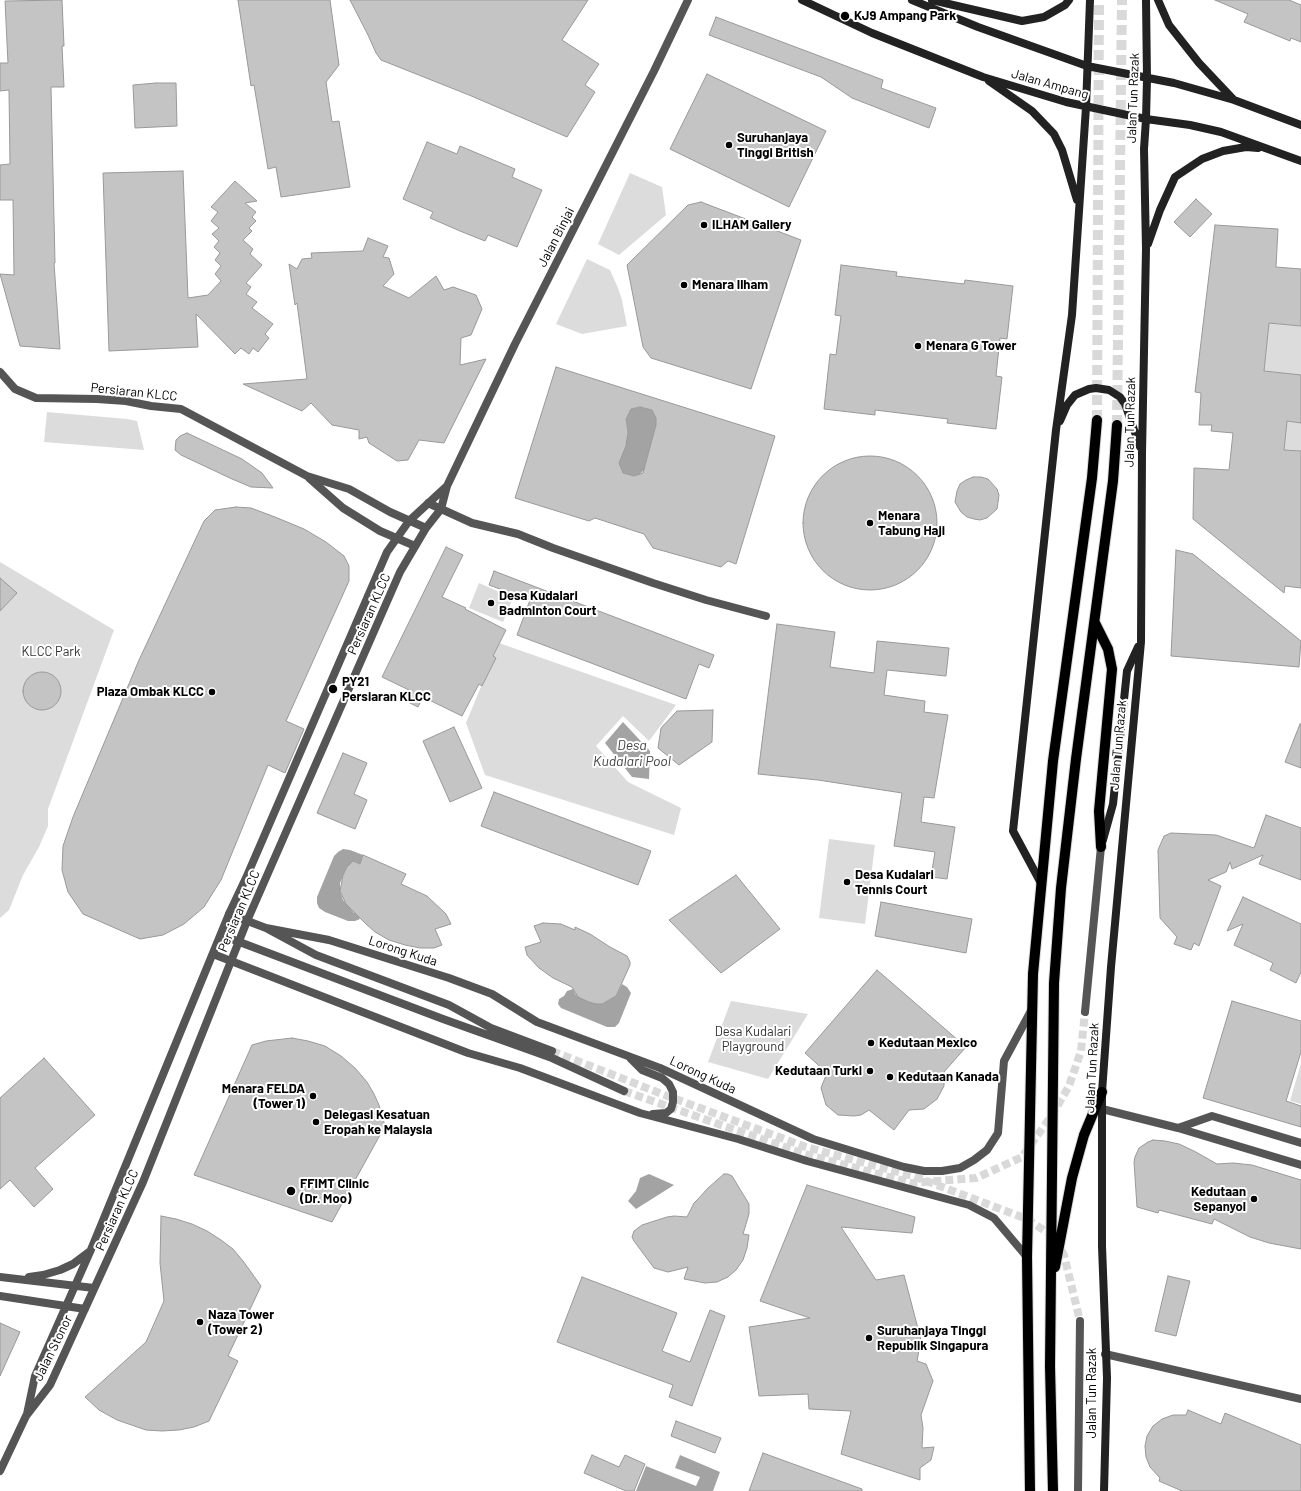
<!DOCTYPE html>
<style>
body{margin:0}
canvas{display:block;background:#fff}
</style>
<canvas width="1301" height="1491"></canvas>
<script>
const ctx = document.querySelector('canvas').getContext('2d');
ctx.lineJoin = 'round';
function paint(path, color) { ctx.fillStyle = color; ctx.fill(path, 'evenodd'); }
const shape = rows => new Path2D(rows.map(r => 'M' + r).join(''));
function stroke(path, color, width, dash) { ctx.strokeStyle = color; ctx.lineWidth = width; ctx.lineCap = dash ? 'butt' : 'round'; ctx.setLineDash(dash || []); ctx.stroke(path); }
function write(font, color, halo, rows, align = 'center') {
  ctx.font = font + ' Barlow,sans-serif'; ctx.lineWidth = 4; ctx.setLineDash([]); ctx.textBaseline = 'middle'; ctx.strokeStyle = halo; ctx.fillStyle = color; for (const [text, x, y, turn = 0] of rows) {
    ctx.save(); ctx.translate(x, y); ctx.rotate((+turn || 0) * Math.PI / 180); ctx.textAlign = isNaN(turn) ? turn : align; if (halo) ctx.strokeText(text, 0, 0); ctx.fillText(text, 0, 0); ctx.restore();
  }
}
const green = shape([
 [630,173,662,187,666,215,619,255,598,244],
 [587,259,610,270,618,288,622,300,627,326,582,334,556,324],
 [1269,323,1301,326,1301,375,1264,371],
 [47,412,127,419,137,421,144,450,44,442],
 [1287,421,1301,423,1301,451,1284,450],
 [0,562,114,630,48,809,48,826,39,847,23,875,9,910,0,918],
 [479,583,513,598,503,622,469,608],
 [499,643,676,705,649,741,623,716,596,746,628,782,681,808,674,835,485,775,466,723],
 [829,839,875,845,865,924,819,918],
 [731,1001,808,1014,768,1079,708,1062],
 [1301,1063,1301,1104,1290,1101]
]);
const water = shape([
 [640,407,652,410,656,418,656,425,644,470,640,474,634,476,623,473,619,463,628,432,626,419,631,409],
 [623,722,650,751,649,779,632,777,605,743],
 [343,849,350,850,363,855,360,864,353,861,347,867,340,883,340,891,343,900,354,913,356,912,360,919,355,921,348,921,325,912,319,908,317,903,317,897,334,856,338,852],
 [622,984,627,987,631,993,619,1023,615,1027,607,1027,561,1008,558,1004,559,999,564,996,567,991,573,989,576,995,581,998,592,1003,602,1004,616,996],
 [649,1174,674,1185,636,1209,628,1201,636,1191,640,1178],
 [680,1455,720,1472,713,1491,636,1491,646,1466,696,1486,700,1477,675,1468]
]);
const building = shape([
 [62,0,64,46,62,46,64,87,51,87,55,263,54,263,60,349,20,346,0,274,14,275,13,200,0,200,0,165,10,164,9,90,0,91,0,63,8,63,5,1,62,0],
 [238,0,330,0,339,65,326,82,332,122,339,121,350,187,281,197,276,167,268,169,254,85,251,86,238,0],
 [350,0,588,0,562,40,599,64,585,85,595,92,567,137,469,95,381,60,376,53,368,35,350,0],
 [1215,0,1289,0,1301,5,1301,42,1291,38,1290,41,1244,22,1248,14,1215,0],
 [716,17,883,80,881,88,936,108,929,128,852,98,821,77,709,35,716,17],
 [707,74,826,131,789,207,670,149,707,74],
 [156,83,176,83,177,126,135,128,133,85,156,83],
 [427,142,457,154,460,146,515,169,512,177,542,190,517,247,488,235,485,241,460,231,430,218,433,212,403,199,427,142],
 [183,171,188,298,208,295,221,281,215,274,221,266,215,260,220,253,214,247,219,241,212,234,219,228,211,221,218,212,211,207,235,181,257,201,245,203,256,212,252,217,256,221,249,228,252,231,243,240,253,249,250,254,262,265,246,283,251,287,246,294,257,302,252,308,273,324,265,334,269,338,258,352,253,348,249,354,241,348,235,354,196,314,198,347,109,351,103,173,183,171],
 [1196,199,1212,214,1190,237,1174,222,1196,199],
 [701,202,801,240,751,389,651,358,643,347,627,265,688,205,701,202],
 [1215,225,1278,229,1276,267,1301,269,1301,326,1269,323,1264,371,1301,375,1301,423,1287,421,1284,450,1301,451,1301,588,1285,586,1284,593,1193,519,1194,468,1229,470,1233,433,1211,431,1212,425,1199,425,1201,393,1195,392,1215,225],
 [368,238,388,246,383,257,389,258,394,274,383,286,409,298,436,276,444,290,453,287,476,295,482,309,471,335,461,338,460,365,486,359,444,443,419,440,408,460,397,461,369,443,367,437,359,439,359,430,332,425,311,403,302,411,243,384,307,379,297,303,295,305,289,264,297,269,302,259,312,258,311,253,363,251,368,238],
 [841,265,897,272,896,276,964,284,965,280,1013,286,1007,339,1000,338,996,376,1002,377,996,429,947,423,948,419,875,410,875,415,824,409,830,354,836,355,841,316,835,315,841,265],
 [556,367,775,436,736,564,728,561,721,567,653,548,644,534,595,518,589,521,515,498,556,367],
 [640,407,652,410,656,418,656,425,643,473,634,476,623,473,619,463,626,446,628,432,626,419,631,409,640,407],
 [187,433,242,459,262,473,273,488,251,487,232,479,181,455,175,450,176,440,180,436,187,433],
 '803 523a67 67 0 1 1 134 0a67 67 0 1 1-134 0Z',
 [973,477,981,477,988,479,997,489,999,495,997,509,987,518,980,520,974,519,967,517,961,512,955,502,957,491,960,484,966,480,973,477],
 [236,507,251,508,275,517,304,529,326,542,344,556,349,566,349,581,286,721,304,729,285,773,268,765,221,880,204,907,184,924,163,935,140,939,83,914,68,892,62,870,63,846,73,817,139,660,204,521,215,510,236,507],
 [446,547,463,555,442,597,466,608,465,609,506,630,493,656,496,658,482,686,479,684,462,716,423,697,418,707,404,700,409,690,382,677,446,547],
 [1176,550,1193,554,1301,641,1299,667,1171,656,1176,550],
 [494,571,714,655,709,668,699,664,686,699,517,635,530,600,489,585,494,571],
 [0,578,17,593,0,611,0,578],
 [777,624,835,632,830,667,874,673,877,641,949,648,946,676,887,670,884,695,925,701,924,712,948,715,934,798,924,797,921,822,955,827,947,879,931,877,935,852,894,846,902,793,818,780,758,774,777,624],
 '23 691a19 19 0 1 1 38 0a19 19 0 1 1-38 0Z',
 [713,710,712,742,679,765,658,748,661,728,677,711,713,710],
 [1300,724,1301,724,1301,768,1285,762,1300,724],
 [454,727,482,788,450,802,423,741,454,727],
 [343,753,367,763,354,794,367,800,355,829,317,813,343,753],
 [494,792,651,851,638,885,481,826,494,792],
 [1266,815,1301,828,1301,880,1259,864,1263,855,1232,869,1230,862,1226,872,1208,880,1221,886,1199,946,1194,943,1191,950,1174,944,1177,937,1160,918,1158,850,1164,836,1171,833,1216,835,1254,848,1266,815],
 [363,855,406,874,401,884,427,896,446,914,451,924,435,929,442,945,434,948,420,948,405,945,389,940,375,932,366,924,346,904,340,891,343,875,347,867,353,861,360,864,363,855],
 [736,875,780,929,721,973,669,920,736,875],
 [1243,897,1301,924,1301,972,1296,983,1270,970,1273,963,1234,945,1243,924,1227,931,1243,897],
 [881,902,972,919,966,953,875,936,881,902],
 [543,923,561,924,575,930,575,927,590,934,610,947,627,956,630,962,630,965,616,996,602,1004,596,1004,589,1002,578,997,572,987,553,978,539,968,527,955,525,947,541,942,534,926,543,923],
 [877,970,966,1047,944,1072,944,1086,937,1099,924,1109,909,1110,894,1130,869,1110,861,1115,854,1116,838,1115,826,1105,821,1088,827,1073,805,1053,877,970],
 [1232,1001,1301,1021,1301,1052,1286,1101,1301,1106,1301,1127,1203,1098,1232,1001],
 [292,1038,308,1041,325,1046,341,1056,355,1068,367,1082,374,1094,379,1105,385,1126,332,1222,194,1175,252,1045,266,1041,292,1038],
 [44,1058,95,1115,35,1168,53,1189,34,1207,10,1180,0,1189,0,1098,44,1058],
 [1153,1140,1165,1141,1179,1144,1194,1151,1217,1164,1233,1163,1252,1165,1301,1180,1301,1249,1269,1243,1250,1237,1214,1219,1212,1224,1159,1210,1158,1213,1137,1207,1134,1162,1135,1157,1139,1148,1148,1142,1153,1140],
 [724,1174,728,1174,732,1176,749,1204,749,1214,743,1234,749,1235,747,1248,743,1260,736,1270,728,1277,717,1282,705,1283,684,1279,688,1267,668,1272,654,1268,634,1241,632,1237,634,1231,642,1225,667,1217,674,1216,687,1217,694,1203,698,1199,708,1188,724,1174],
 [807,1185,915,1217,912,1233,841,1227,876,1280,904,1275,921,1340,917,1361,926,1364,933,1381,921,1415,923,1428,922,1448,934,1447,931,1460,920,1468,920,1480,841,1454,851,1411,809,1409,808,1394,759,1396,749,1327,810,1318,760,1301,807,1185],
 [161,1216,176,1219,192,1224,207,1231,221,1240,233,1249,243,1261,261,1286,228,1356,238,1361,209,1421,194,1427,179,1430,162,1431,146,1430,117,1420,99,1410,85,1397,146,1342,164,1301,160,1263,161,1216],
 [1168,1276,1190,1281,1176,1336,1155,1331,1168,1276],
 [582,1277,677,1313,662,1351,690,1362,710,1310,725,1316,692,1406,669,1397,673,1385,557,1342,582,1277],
 [0,1323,20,1332,0,1376,0,1323],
 [1188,1410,1221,1424,1225,1413,1301,1445,1301,1491,1182,1491,1159,1481,1160,1478,1150,1467,1146,1457,1145,1446,1147,1436,1153,1426,1162,1419,1173,1415,1186,1415,1188,1410],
 [676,1421,721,1438,715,1453,671,1436,676,1421],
 [763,1453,862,1489,862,1491,749,1491,763,1453],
 [592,1455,619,1467,625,1455,645,1464,634,1491,626,1491,584,1473,592,1455]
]);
const tertiaryTunnel = shape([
 [552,1051,662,1094,806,1147,913,1176,1027,1219,1048,1233,1058,1244,1064,1255,1080,1321],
 [624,1091,804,1154,911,1183,976,1178,1022,1157,1052,1115,1069,1086,1081,1051,1085,1012]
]);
const primaryTunnel = shape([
 [1097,420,1099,0],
 [1117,425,1122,0]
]);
const minor = shape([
 [0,372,15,389,36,398,97,399,126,401,151,406,181,409,307,476,349,489,390,512,426,528],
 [309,478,343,508,380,531,415,546],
 [428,503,472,523,518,534,553,548,653,583,706,600,766,616],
 [1102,1109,1178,1128,1301,1165],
 [1178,1128,1212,1116,1301,1143],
 [0,1277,94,1288],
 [29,1277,43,1275,60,1270,73,1264,89,1252],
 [0,1296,85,1309],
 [1105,1354,1301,1399],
 [27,1414,35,1376,90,1252,229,914,246,878,387,552,409,521,447,486],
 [0,1471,26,1416,50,1385,143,1182,247,921,400,572,426,528,441,509,447,486,515,344,654,71,688,0]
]);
const tertiary = shape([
 [229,914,266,928,316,955,449,1005,491,1028,552,1051],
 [266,928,329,940,449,978,492,994,537,1022,660,1068,813,1139,904,1167,924,1171,942,1171,960,1168,974,1160,987,1150,998,1133,1004,1061,1032,1009],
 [221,935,443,1019,552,1058,624,1091],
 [213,954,468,1053,520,1068,640,1113,738,1139,807,1161,969,1205,994,1218,1027,1257],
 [1085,1012,1101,847],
 [631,1059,642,1070,662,1078,669,1084,673,1092,673,1102,671,1109,666,1113,653,1114],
 [1078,1491,1080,1321]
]);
const secondary = shape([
 [802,0,872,33,983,77,1066,102,1146,119,1190,125,1221,132,1301,161],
 [912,0,978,27,1087,66,1174,83,1234,100,1301,125],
 [932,0,1022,21,1044,17,1065,5,1069,0],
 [1158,0,1169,25,1199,63,1233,99],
 [989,81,1032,111,1054,134,1062,150,1077,200],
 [1148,244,1160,210,1175,177,1202,159,1223,151,1246,147,1258,148],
 [1060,421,1067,405,1075,395,1089,389,1096,388,1109,390,1120,397,1125,404,1140,447],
 [1103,840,1113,804,1127,671,1138,647],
 [1042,885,1013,831,1056,430,1072,315,1086,107,1090,0],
 [1104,1491,1107,1378,1102,1246,1102,1092,1111,967,1141,642,1142,453,1146,249,1144,149,1146,119,1147,79,1146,0]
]);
const primary = shape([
 [1095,623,1108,649,1112,669,1099,811,1101,847],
 [1055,1267,1072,1178,1084,1135,1102,1092],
 [1030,1491,1027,1257,1033,974,1053,761,1092,478,1097,420],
 [1053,1491,1050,1366,1054,983,1061,888,1076,759,1113,481,1117,425]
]);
const markers = [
 [845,16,5,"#000"],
 [729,145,4,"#000"],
 [704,225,4,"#000"],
 [684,285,4,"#000"],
 [918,346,4,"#000"],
 [870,523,4,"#000"],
 [491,603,4,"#000"],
 [333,689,5,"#000"],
 [212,692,4,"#000"],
 [847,882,4,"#000"],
 [871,1043,4,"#000"],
 [870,1071,4,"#000"],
 [890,1077,4,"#000"],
 [313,1096,4,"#000"],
 [316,1122,4,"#000"],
 [291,1191,5,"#000"],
 [1254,1199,4,"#000"],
 [200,1322,4,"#000"],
 [869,1338,4,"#000"]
];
const poiNames = [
 ["KJ9 Ampang Park",854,16],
 ["Suruhanjaya",737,138],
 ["Tinggi British",737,153],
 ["ILHAM Gallery",712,225],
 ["Menara Ilham",692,285],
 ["Menara G Tower",926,346],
 ["Menara",878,516],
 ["Tabung Haji",878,531],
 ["Desa Kudalari",499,596],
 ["Badminton Court",499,611],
 ["PY21",342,682],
 ["Persiaran KLCC",342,697],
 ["Plaza Ombak KLCC",204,692,"right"],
 ["Desa Kudalari",855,875],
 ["Tennis Court",855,890],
 ["Kedutaan Mexico",879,1043],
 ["Kedutaan Turki",862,1071,"right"],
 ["Kedutaan Kanada",898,1077],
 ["Menara FELDA",305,1089,"right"],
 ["(Tower 1)",305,1104,"right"],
 ["Delegasi Kesatuan",324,1115],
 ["Eropah ke Malaysia",324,1130],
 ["FFIMT Clinic",300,1184],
 ["(Dr. Moo)",300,1199],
 ["Kedutaan",1246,1192,"right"],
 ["Sepanyol",1246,1207,"right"],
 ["Naza Tower",208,1315],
 ["(Tower 2)",208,1330],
 ["Suruhanjaya Tinggi",877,1331],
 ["Republik Singapura",877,1346]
];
const streetNames = [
 ["Jalan Ampang",1050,84,16],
 ["Jalan Tun Razak",1133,98,-88],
 ["Jalan Binjai",556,237,-63],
 ["Persiaran KLCC",134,392,6],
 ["Jalan Tun Razak",1130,422,-89],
 ["Persiaran KLCC",369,614,-66],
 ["Jalan Tun Razak",1118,745,-85],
 ["Persiaran KLCC",239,911,-67],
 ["Lorong Kuda",403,951,18],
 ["Jalan Tun Razak",1092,1068,-87],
 ["Lorong Kuda",703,1075,25],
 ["Persiaran KLCC",117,1210,-66],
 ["Jalan Stonor",53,1348,-64],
 ["Jalan Tun Razak",1092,1393,-90]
];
const parkNames = [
 ["KLCC Park",51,652],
 ["Desa Kudalari",753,1032],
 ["Playground",753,1047]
];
const waterNames = [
 ["Desa",632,745],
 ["Kudalari Pool",632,761]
];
paint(green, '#dcdcdc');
paint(water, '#a3a3a3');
paint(building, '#c4c4c4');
stroke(building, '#999', 1);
stroke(tertiaryTunnel, '#d9d9d9', 8, [8, 4]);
stroke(primaryTunnel, '#d9d9d9', 10, [10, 5]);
stroke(primary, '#dbdbdb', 12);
stroke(minor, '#555', 8);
stroke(tertiary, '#555', 8);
stroke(secondary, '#222', 8);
stroke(primary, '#000', 10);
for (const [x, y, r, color] of markers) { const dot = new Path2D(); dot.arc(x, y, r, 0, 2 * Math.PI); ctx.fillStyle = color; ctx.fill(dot); stroke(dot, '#fff', 1.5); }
write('bold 13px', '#000', '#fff', poiNames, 'left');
write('13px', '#000', '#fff', streetNames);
write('13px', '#333', '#fff', parkNames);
write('italic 14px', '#444', '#fff', waterNames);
</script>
